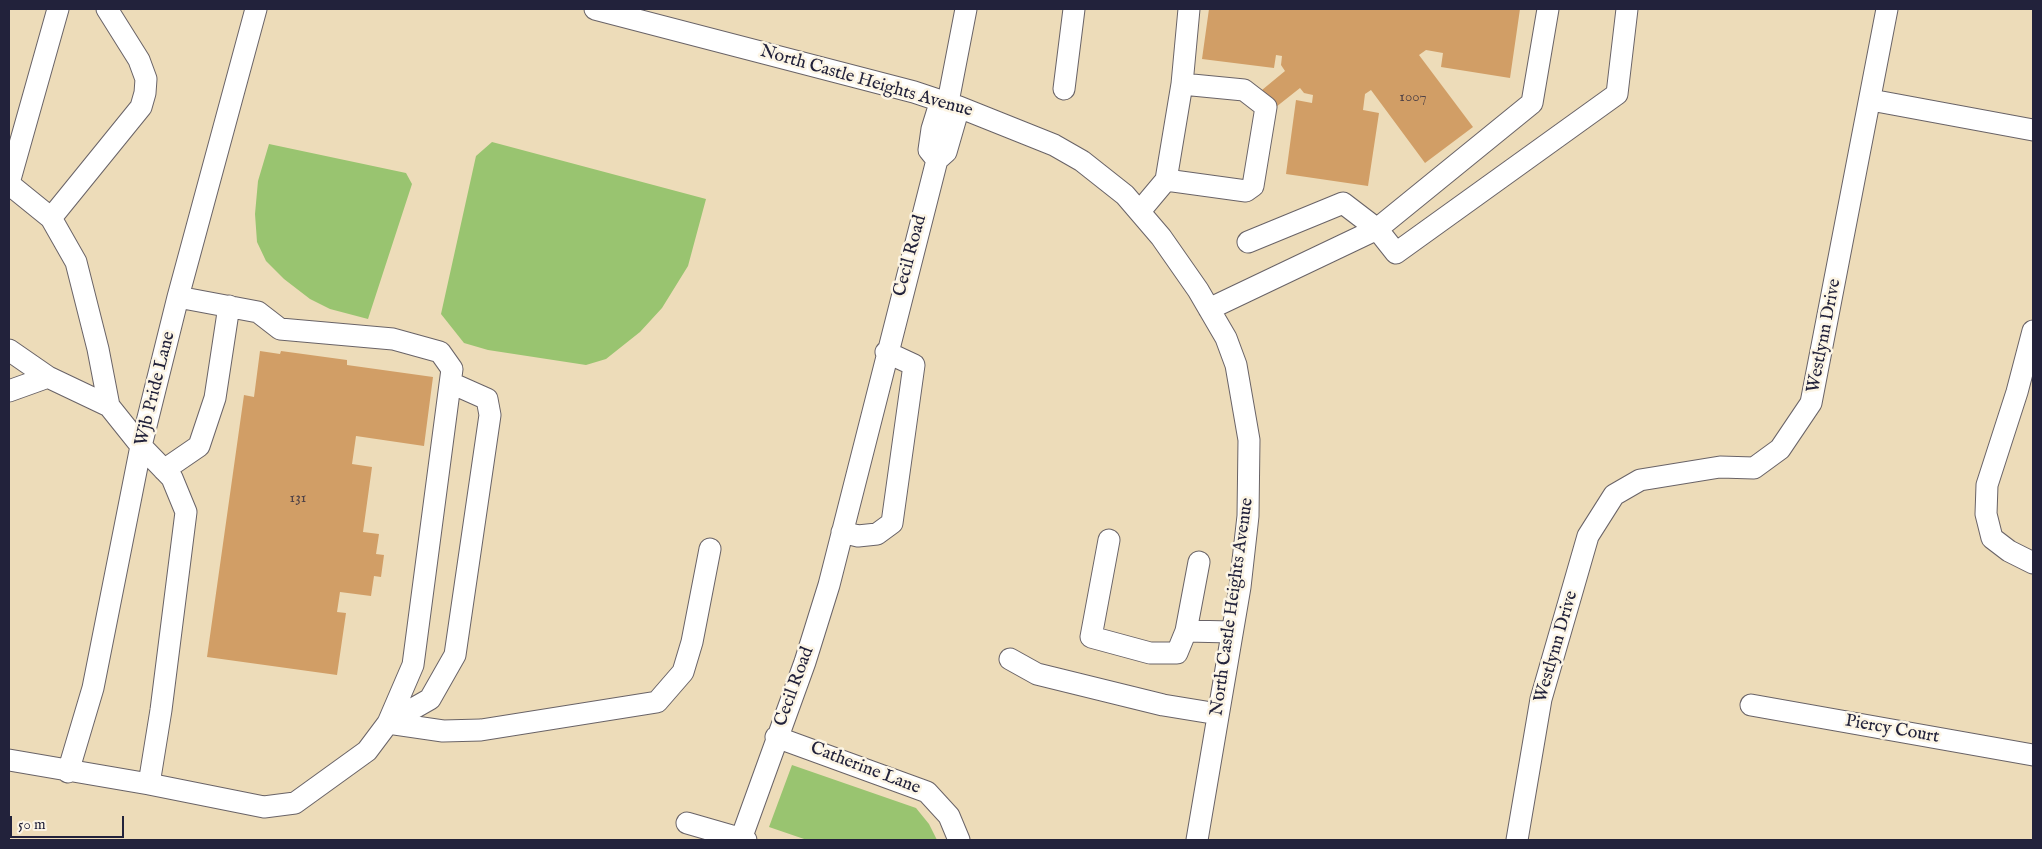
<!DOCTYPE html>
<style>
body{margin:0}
#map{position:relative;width:2042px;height:849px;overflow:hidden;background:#eddcb9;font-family:"IM FELL English",serif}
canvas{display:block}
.frame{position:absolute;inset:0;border:10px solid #22223b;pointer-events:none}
.scale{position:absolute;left:10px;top:816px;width:114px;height:22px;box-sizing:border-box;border:2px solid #22223b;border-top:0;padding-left:6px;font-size:15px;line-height:18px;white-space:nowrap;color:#22223b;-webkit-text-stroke:4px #fcf5e5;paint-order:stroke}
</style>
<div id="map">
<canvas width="2042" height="849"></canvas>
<div class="frame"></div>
<div class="scale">50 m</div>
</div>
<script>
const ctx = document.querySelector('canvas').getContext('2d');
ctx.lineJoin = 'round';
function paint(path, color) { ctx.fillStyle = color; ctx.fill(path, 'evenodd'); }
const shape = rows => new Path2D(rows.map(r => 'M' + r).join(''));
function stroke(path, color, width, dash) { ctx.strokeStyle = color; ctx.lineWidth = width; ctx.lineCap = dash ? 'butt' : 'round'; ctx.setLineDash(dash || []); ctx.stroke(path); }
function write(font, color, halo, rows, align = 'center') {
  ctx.font = font + ' "IM FELL English",serif'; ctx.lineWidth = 5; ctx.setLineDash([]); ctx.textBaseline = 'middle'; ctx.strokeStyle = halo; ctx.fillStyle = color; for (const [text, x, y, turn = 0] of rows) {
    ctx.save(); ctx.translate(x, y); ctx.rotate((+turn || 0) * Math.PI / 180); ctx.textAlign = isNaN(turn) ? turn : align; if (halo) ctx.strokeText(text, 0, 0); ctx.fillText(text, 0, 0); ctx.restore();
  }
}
const green = shape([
 [492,142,706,199,688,266,662,308,640,332,606,359,586,365,488,350,464,343,441,314,476,156],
 [269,144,406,173,412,184,368,319,330,309,310,299,284,279,266,261,257,242,255,214,258,181],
 [792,765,916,808,929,824,937,840,807,840,769,827]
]);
const building = shape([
 [1209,9,1520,9,1510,78,1441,67,1443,53,1426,50,1419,55,1473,127,1425,163,1371,90,1365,94,1363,110,1379,113,1368,186,1286,174,1296,100,1312,103,1313,95,1304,93,1300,88,1276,107,1262,90,1285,71,1281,65,1282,56,1276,55,1274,68,1202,59],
 [260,351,280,354,281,351,347,360,347,365,433,377,424,446,356,436,352,464,372,467,363,532,379,534,376,554,384,555,381,577,374,576,371,596,340,592,337,612,346,613,337,675,207,657,244,395,254,397]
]);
const minor = shape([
 [595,9,914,92,959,107,1054,145,1082,161,1125,195,1161,237,1198,290,1226,338,1236,365,1249,440,1248,516,1240,587,1197,840],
 [1182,84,1189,9],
 [1064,89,1074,9],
 [1871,100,2033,130],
 [948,102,966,9],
 [937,160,929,150,932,129,941,100],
 [937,160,946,152,959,107],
 [9,183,58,9],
 [9,184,51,218,76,262,98,349,109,406],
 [1140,211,1166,180,1246,191,1253,186,1266,107,1244,90,1182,84,1166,180],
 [51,218,141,107,145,93,146,79,139,60,107,9],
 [1248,242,1343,203,1377,229,1396,253,1617,94,1627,9],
 [1209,309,1377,229,1532,103,1548,9],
 [2033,331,2017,392,1987,485,1986,514,1992,538,2009,551,2033,563],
 [9,350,48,377,109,406,141,446,172,478,186,512,161,710,149,784],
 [9,391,48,377],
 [164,470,199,446,215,398,229,306],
 [842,532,858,536,877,534,892,523,914,365,886,352],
 [1109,540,1091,637,1150,653,1177,653,1186,631,1232,632],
 [1186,631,1199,562],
 [1010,659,1037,674,1163,705,1218,714],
 [1751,705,2033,755],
 [388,723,443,731,481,730,657,702,683,672,692,642,710,549],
 [388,723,430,699,455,655,490,415,487,399,451,383],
 [776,737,927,792,949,816,959,840],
 [9,760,149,784,264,807,295,803,367,751,388,723,413,665,452,369,440,352,393,339,280,329,258,312,178,297],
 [68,772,93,688,141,446,178,297,256,9],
 [687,823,746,840],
 [741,839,805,662,829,585,937,160],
 [1517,840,1541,699,1588,536,1614,495,1640,480,1720,467,1754,468,1780,449,1811,403,1887,9]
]);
const numberNames = [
 ["1007",1413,98],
 ["131",298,499]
];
const streetNames = [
 ["North Castle Heights Avenue",866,82,16],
 ["Cecil Road",911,256,-75],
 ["Westlynn Drive",1825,336,-79],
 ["Wjb Pride Lane",156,389,-76],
 ["North Castle Heights Avenue",1233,607,-82],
 ["Westlynn Drive",1557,647,-74],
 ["Cecil Road",795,687,-70],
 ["Piercy Court",1892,730,10],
 ["Catherine Lane",865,769,21]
];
paint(green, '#99c470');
paint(building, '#d19e66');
stroke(minor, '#696367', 23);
stroke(minor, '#fff', 21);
write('15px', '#4e4146', null, numberNames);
write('18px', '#22223b', '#fcf5e5', streetNames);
</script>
